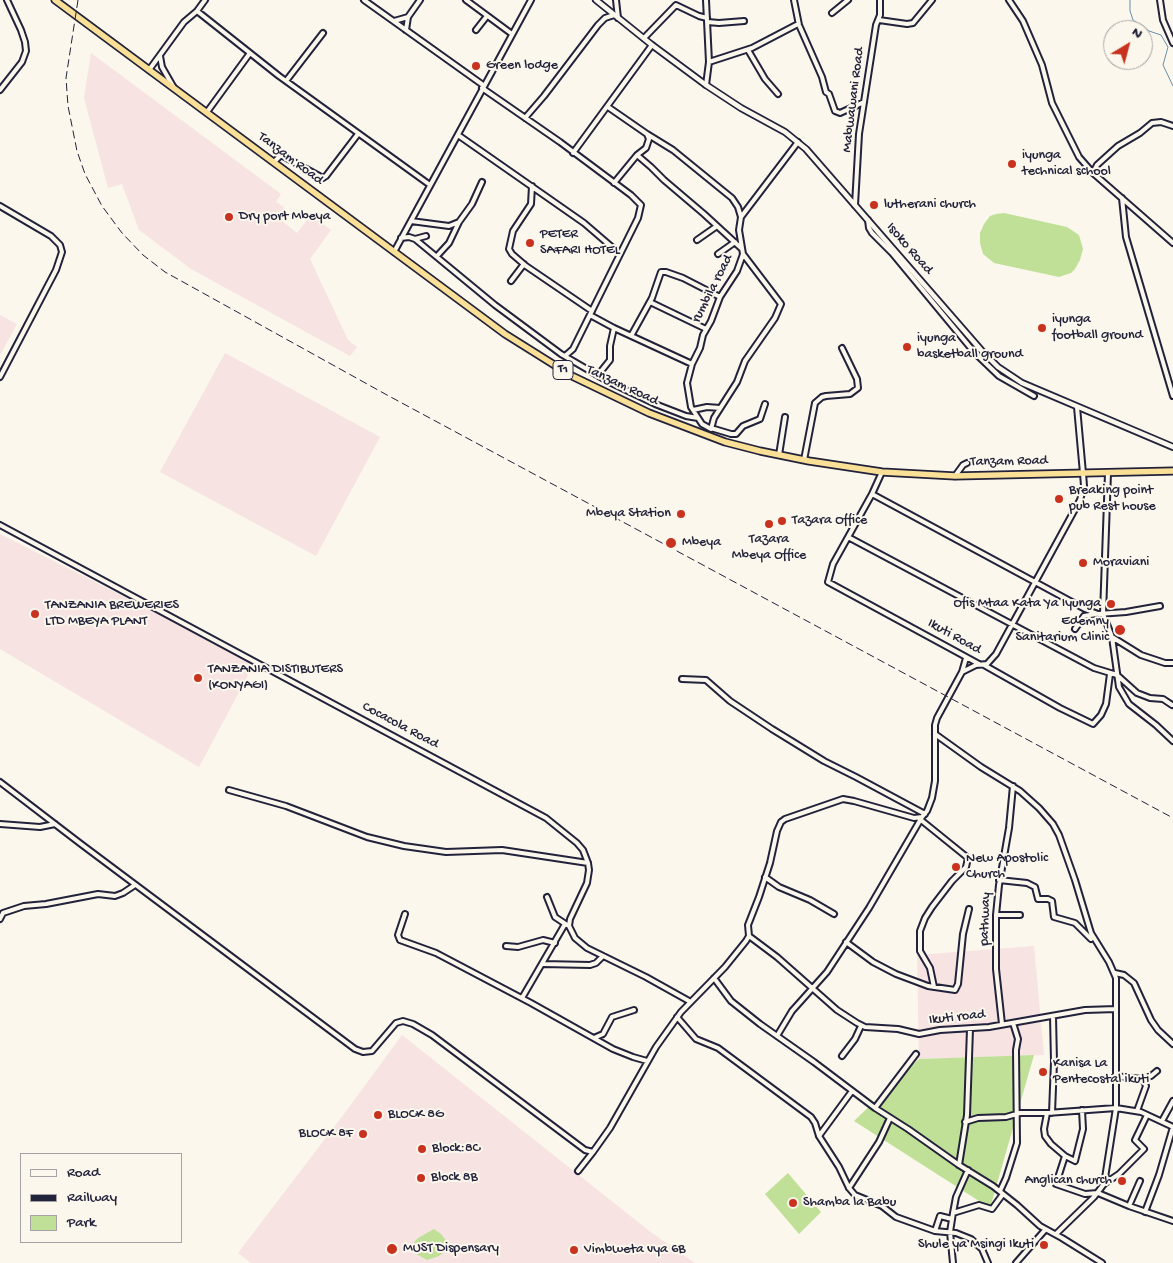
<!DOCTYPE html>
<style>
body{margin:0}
#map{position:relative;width:1173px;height:1263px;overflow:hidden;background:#fbf7ec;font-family:"Gochi Hand",sans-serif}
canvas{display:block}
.legend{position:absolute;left:20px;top:1153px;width:162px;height:90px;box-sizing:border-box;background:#fbf7ec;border:1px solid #a4a2a5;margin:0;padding:6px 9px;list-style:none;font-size:15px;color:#22223b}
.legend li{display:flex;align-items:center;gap:10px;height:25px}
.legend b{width:25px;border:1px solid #a4a2a5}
.north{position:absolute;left:1103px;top:20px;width:50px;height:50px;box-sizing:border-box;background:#fbf7ec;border:1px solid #a4a2a5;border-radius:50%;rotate:37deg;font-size:14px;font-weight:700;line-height:20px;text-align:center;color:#22223b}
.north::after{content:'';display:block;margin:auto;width:18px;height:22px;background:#c8321e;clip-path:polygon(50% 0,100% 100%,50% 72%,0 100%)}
</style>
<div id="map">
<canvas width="1173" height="1263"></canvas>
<ul class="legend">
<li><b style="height:6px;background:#fbf7ec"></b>Road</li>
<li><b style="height:6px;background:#22223b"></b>Railway</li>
<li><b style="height:14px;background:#c0e098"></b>Park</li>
</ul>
<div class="north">N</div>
</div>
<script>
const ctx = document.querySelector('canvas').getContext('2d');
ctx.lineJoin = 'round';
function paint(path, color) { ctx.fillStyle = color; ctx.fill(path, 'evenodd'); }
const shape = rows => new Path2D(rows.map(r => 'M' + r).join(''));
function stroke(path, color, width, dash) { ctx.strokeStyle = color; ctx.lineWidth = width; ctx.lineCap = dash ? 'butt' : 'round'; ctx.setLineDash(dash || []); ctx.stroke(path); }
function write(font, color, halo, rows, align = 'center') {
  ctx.font = font + ' "Gochi Hand",sans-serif'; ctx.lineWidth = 4; ctx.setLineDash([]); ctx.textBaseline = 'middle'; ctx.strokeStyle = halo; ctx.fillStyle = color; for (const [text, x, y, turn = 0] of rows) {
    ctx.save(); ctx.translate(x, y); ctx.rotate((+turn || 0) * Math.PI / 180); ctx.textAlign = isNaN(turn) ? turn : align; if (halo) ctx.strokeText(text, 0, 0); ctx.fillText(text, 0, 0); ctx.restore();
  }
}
const built = shape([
 [91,53,281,194,276,202,284,207,277,217,297,233,311,215,331,230,310,259,348,340,357,347,350,356,191,269,139,230,122,184,108,188,84,98],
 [0,315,17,324,0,355],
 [225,353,380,437,316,556,160,472],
 [0,534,252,661,249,667,252,668,199,767,0,649],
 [1034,946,1044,1055,919,1059,917,955],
 [402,1035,652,1233,695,1263,251,1263,238,1253,344,1114]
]);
const green = shape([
 [1004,213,1067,227,1079,235,1083,249,1080,260,1075,269,1071,273,1059,277,994,263,983,254,980,243,980,233,984,224,990,216,996,214],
 [1034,1055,990,1208,854,1121,919,1059],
 [788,1173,821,1212,799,1234,765,1194],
 [434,1229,441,1234,451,1247,439,1256,427,1260,418,1255,409,1248,418,1238]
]);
const stream = shape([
 [1130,0,1130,11,1133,20,1149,31,1161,35,1168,47,1163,65,1173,86]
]);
const minor = shape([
 [364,0,483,85],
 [466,0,512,34],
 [616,0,618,18],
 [794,0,799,25,822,77,826,92,829,94,835,111,840,113,864,102],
 [1009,0,1023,21,1042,65,1052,103,1079,157,1093,173,1173,243],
 [1160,0,1163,20,1173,43],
 [197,11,279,76,430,185],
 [832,13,848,0],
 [879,20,907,24,913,23,932,0],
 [394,21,408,17],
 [708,22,719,23,744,21],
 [406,30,408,17,420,0],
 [476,30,487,16],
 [644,38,676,5,699,16,707,18],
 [748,50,765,79,778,94],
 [160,56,162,67,174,88],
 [709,62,752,48,798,24],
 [149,70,184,22,197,11,205,0],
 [286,81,323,33],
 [706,85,709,62,706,0],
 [482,88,560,142,631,195,641,205,638,218,573,349,565,356],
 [0,90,22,62,26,51,25,42,21,30,7,0],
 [608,107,647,134,649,139,646,148,637,155,614,183],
 [207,112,250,53],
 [525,118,544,96,598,25,605,18,614,15],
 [647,134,673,150,732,198,738,207,741,217,739,230,743,254,742,257,737,271,720,297,711,321,703,335,700,348,692,364,687,383,691,407,702,424,711,429],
 [458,135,584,223,620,254],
 [573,153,652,45],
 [637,155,651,167,664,180,704,214,741,248],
 [274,162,281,155,323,178,326,176,358,134],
 [1093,173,1097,165,1118,146,1140,133,1152,123,1161,122,1173,126],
 [532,186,531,204,513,231,509,249,512,254,526,266,592,311],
 [1122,198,1126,237,1173,396],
 [855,205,859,134,876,25,880,15,880,0],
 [0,206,51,236,60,245,62,252,56,270,0,377],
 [741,217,798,142],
 [868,220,869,228,872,233,892,253,974,352,999,376,1034,396],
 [411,221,449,226,459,222,472,204,482,182],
 [401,238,409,237,415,239,495,305,561,354,609,382,655,404,686,416,698,418],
 [415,239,426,236],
 [697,240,717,226],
 [394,252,531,0],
 [718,254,735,242],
 [437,256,449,243,459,222],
 [511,281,524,264],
 [650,302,706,329],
 [590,315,614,328,692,364],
 [631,336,652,298,661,272,666,272,683,278,720,297],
 [598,375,610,360,610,346,614,328],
 [693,410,707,407,720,408],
 [711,428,731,434,736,434,743,426,760,419,765,404],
 [711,429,714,418,737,382,745,361,775,318,781,304,743,254],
 [779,455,785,417],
 [804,460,815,403,822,397,826,396,850,394,858,388,857,379,842,348],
 [882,472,872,494,833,564,828,582,979,664],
 [1108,473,1103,614,1112,637,1119,687,1129,704,1156,725,1173,741],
 [955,476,963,465,967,463],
 [872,494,1035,582],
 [0,525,546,818,577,843,583,850,588,863,589,870,587,883,570,919,569,926,575,938,587,948,646,977,689,1001],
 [848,537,1094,668,1117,675,1137,693,1150,698,1163,699,1172,705],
 [1035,582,1085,609,1098,614,1126,612,1160,606],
 [1075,629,1084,616,1096,614],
 [1112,637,1141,655,1165,663,1173,663],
 [984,665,1060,708,1093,724,1101,715,1106,704,1110,674],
 [962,672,966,658],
 [682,679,706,680,730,701,772,729,824,761,856,777,925,814],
 [935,734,981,767,1020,791,1039,808,1053,824,1059,835,1075,880,1091,933,1109,962,1116,978,1116,1108,1105,1178,1104,1184,1094,1197,1056,1234],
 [0,782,81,844,355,1049,363,1052,372,1051,396,1023,403,1021,413,1024,432,1035,585,1150,593,1152,610,1128,656,1047,681,1012,725,967,746,941,749,936,748,925,759,897,770,863,777,831,781,822,785,819,843,799,854,801,914,818,922,817,927,811,932,798,935,781,935,725,937,718,962,672,976,665,987,664,996,654,1080,500,1084,486,1083,473,1077,407],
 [229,790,286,806,367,837,404,846,446,852,502,850,588,863],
 [921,820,968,858,966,867,952,881,932,907,925,918,920,931,920,951,930,968,934,987],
 [0,824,40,827,55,824],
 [765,877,779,887,810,900,834,914],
 [999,880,1027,883,1035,887,1038,899,1048,899,1052,901,1054,917,1075,923,1091,939],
 [547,897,555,917,567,925],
 [405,914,398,935,400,940,436,953,531,1003,613,1049,633,1057,647,1061],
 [996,915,1020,915],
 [0,919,3,913,24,906,46,904,98,894,115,896,123,893,135,885],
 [749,936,777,957,837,1010,857,1023,865,1027,898,1029,919,1034,940,1030,989,1027,1085,1010,1116,1009],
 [846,942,873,962,896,974,928,986,955,990,958,984,963,934,969,909],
 [506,946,518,947,543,940,555,943],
 [543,964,590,965,596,963,603,956],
 [1115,973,1124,975,1134,983,1151,1020,1158,1030,1173,1044],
 [714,978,731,1001,760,1024,814,1062,875,1108,908,1129,959,1165,993,1186,1017,1205,1040,1226,1062,1238,1102,1263],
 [522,998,565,924],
 [677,1017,696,1039,718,1048,811,1117,815,1123,819,1136,839,1167,849,1188,855,1195,882,1206,896,1217,935,1231,956,1233,971,1239,982,1249,988,1263],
 [1002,1024,996,969,996,915,999,885,1009,828,1013,786],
 [777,1036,792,1011,827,972,869,908,922,817],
 [594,1038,603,1034,612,1017,634,1010],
 [842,1056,855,1039,861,1026],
 [1115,1076,1141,1079,1151,1076,1157,1071],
 [875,1108,916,1054],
 [1137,1111,1146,1086,1143,1079],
 [1047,1113,1044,1129,1045,1136,1051,1144,1065,1156,1075,1161,1083,1129,1082,1110],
 [1052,1113,1054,1062,1053,1016],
 [1162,1121,1173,1101],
 [965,1122,978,1118,1006,1117,1020,1113,1047,1113,1116,1108,1141,1112,1173,1127,1159,1175,1145,1212],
 [819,1136,852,1091],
 [1065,1156,1056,1184,1085,1194,1098,1193,1129,1206,1173,1221],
 [959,1165,967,1115,970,1029],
 [578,1171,593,1152],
 [1104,1184,1119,1174,1144,1149,1135,1140,1147,1115],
 [849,1188,879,1142,890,1118],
 [1000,1191,1006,1178,1017,1143,1016,1050,1018,1039,1013,1023],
 [1129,1206,1140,1181],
 [953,1213,979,1205,992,1209,1003,1194],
 [935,1231,940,1216,952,1219],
 [953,1263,950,1232,953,1213,956,1197,968,1170],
 [1016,1263,1045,1230]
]);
const tertiary = shape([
 [596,0,652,45,706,85,741,108,785,132,806,149,981,350,998,367,1022,383,1173,447]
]);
const trunk = shape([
 [55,0,505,334,572,376,649,413,725,442,760,451,809,461,882,472,955,476,1173,471]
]);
const rail = shape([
 [78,0,66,78,68,106,77,151,85,174,102,206,122,233,143,255,165,272,387,395,1173,818]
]);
const markers = [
 [476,66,5,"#c8321e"],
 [1012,164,5,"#c8321e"],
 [874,205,5,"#c8321e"],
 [229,217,5,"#c8321e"],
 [530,243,5,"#c8321e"],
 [1042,328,5,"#c8321e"],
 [907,347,5,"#c8321e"],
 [1059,499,5,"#c8321e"],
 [681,514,5,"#c8321e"],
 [782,521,5,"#c8321e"],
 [769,524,5,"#c8321e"],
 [671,543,6,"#c8321e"],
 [1083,563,5,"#c8321e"],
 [1111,604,5,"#c8321e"],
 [35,614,5,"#c8321e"],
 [1120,630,6,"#c8321e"],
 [198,678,5,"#c8321e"],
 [956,867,5,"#c8321e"],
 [1043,1072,5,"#c8321e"],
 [378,1115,5,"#c8321e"],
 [363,1134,5,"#c8321e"],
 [422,1149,5,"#c8321e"],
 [421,1178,5,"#c8321e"],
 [1122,1181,5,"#c8321e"],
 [793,1203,5,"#c8321e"],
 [1044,1245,5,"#c8321e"],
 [392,1249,6,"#c8321e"],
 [574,1250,5,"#c8321e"]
];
const shields = [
 [563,370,20]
];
const shieldNames = [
 ["T1",563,370]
];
const poiNames = [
 ["Green lodge",486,66],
 ["iyunga",1022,156],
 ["technical school",1022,172],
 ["lutherani church",884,205],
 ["Dry port Mbeya",239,217],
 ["PETER",540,235],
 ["SAFARI HOTEL",540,251],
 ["iyunga",1052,320],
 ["football ground",1052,336],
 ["iyunga",917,339],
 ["basketball ground",917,355],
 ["Breaking point",1069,491],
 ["pub Rest house",1069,507],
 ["Mbeya Station",671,514,"right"],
 ["Tazara Office",792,521],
 ["Tazara",769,540,"center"],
 ["Mbeya Office",769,556,"center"],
 ["Mbeya",682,543],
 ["Moraviani",1093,563],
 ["Ofis Mtaa Kata Ya Iyunga",1101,604,"right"],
 ["TANZANIA BREWERIES",45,606],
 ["LTD MBEYA PLANT",45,622],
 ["Edemny",1109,622,"right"],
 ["Sanitarium Clinic",1109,638,"right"],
 ["TANZANIA DISTIBUTERS",208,670],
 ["(KONYAGI)",208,686],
 ["New Apostolic",966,859],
 ["Church",966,875],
 ["Kanisa La",1053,1064],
 ["Pentecostal ikuti",1053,1080],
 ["BLOCK 8G",388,1115],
 ["BLOCK 8F",353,1134,"right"],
 ["Block:8C",432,1149],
 ["Block 8B",431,1178],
 ["Anglican church",1112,1181,"right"],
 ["Shamba la Babu",803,1203],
 ["Shule ya Msingi Ikuti",1034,1245,"right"],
 ["MUST Dispensary",403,1249],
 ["Vimbweta vya 6B",584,1250]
];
const streetNames = [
 ["Mabwawani Road",854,100,-83],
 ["Tanzam Road",290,159,37],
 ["Isoko Road",909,249,49],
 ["rumbila road",713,289,-63],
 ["Tanzam Road",622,386,25],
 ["Tanzam Road",1009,462,-1],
 ["Ikuti Road",954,637,29],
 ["Cocacola Road",400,726,28],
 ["pathway",986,919,-88],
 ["Ikuti road",957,1018,-6]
];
paint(built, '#f6e3e2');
paint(green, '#c0e098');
stroke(stream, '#6690ab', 1);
stroke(minor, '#22223b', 8);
stroke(tertiary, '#22223b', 8);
stroke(trunk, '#22223b', 9);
stroke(minor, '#fbf7ec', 4);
stroke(tertiary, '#fbf7ec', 4.5);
stroke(trunk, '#fadf96', 5.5);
stroke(rail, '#22223b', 1, [8, 4]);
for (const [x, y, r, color] of markers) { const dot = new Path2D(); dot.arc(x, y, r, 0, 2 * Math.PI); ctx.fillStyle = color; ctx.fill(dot); stroke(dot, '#fbf7ec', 2); }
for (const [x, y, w] of shields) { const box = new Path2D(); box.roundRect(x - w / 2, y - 9.5, w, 19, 4); ctx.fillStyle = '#fbf7ec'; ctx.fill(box); stroke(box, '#22223b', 1); }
write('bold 12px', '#22223b', null, shieldNames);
write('14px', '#22223b', '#fbf7ec', poiNames, 'left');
write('14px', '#22223b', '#fbf7ec', streetNames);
</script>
